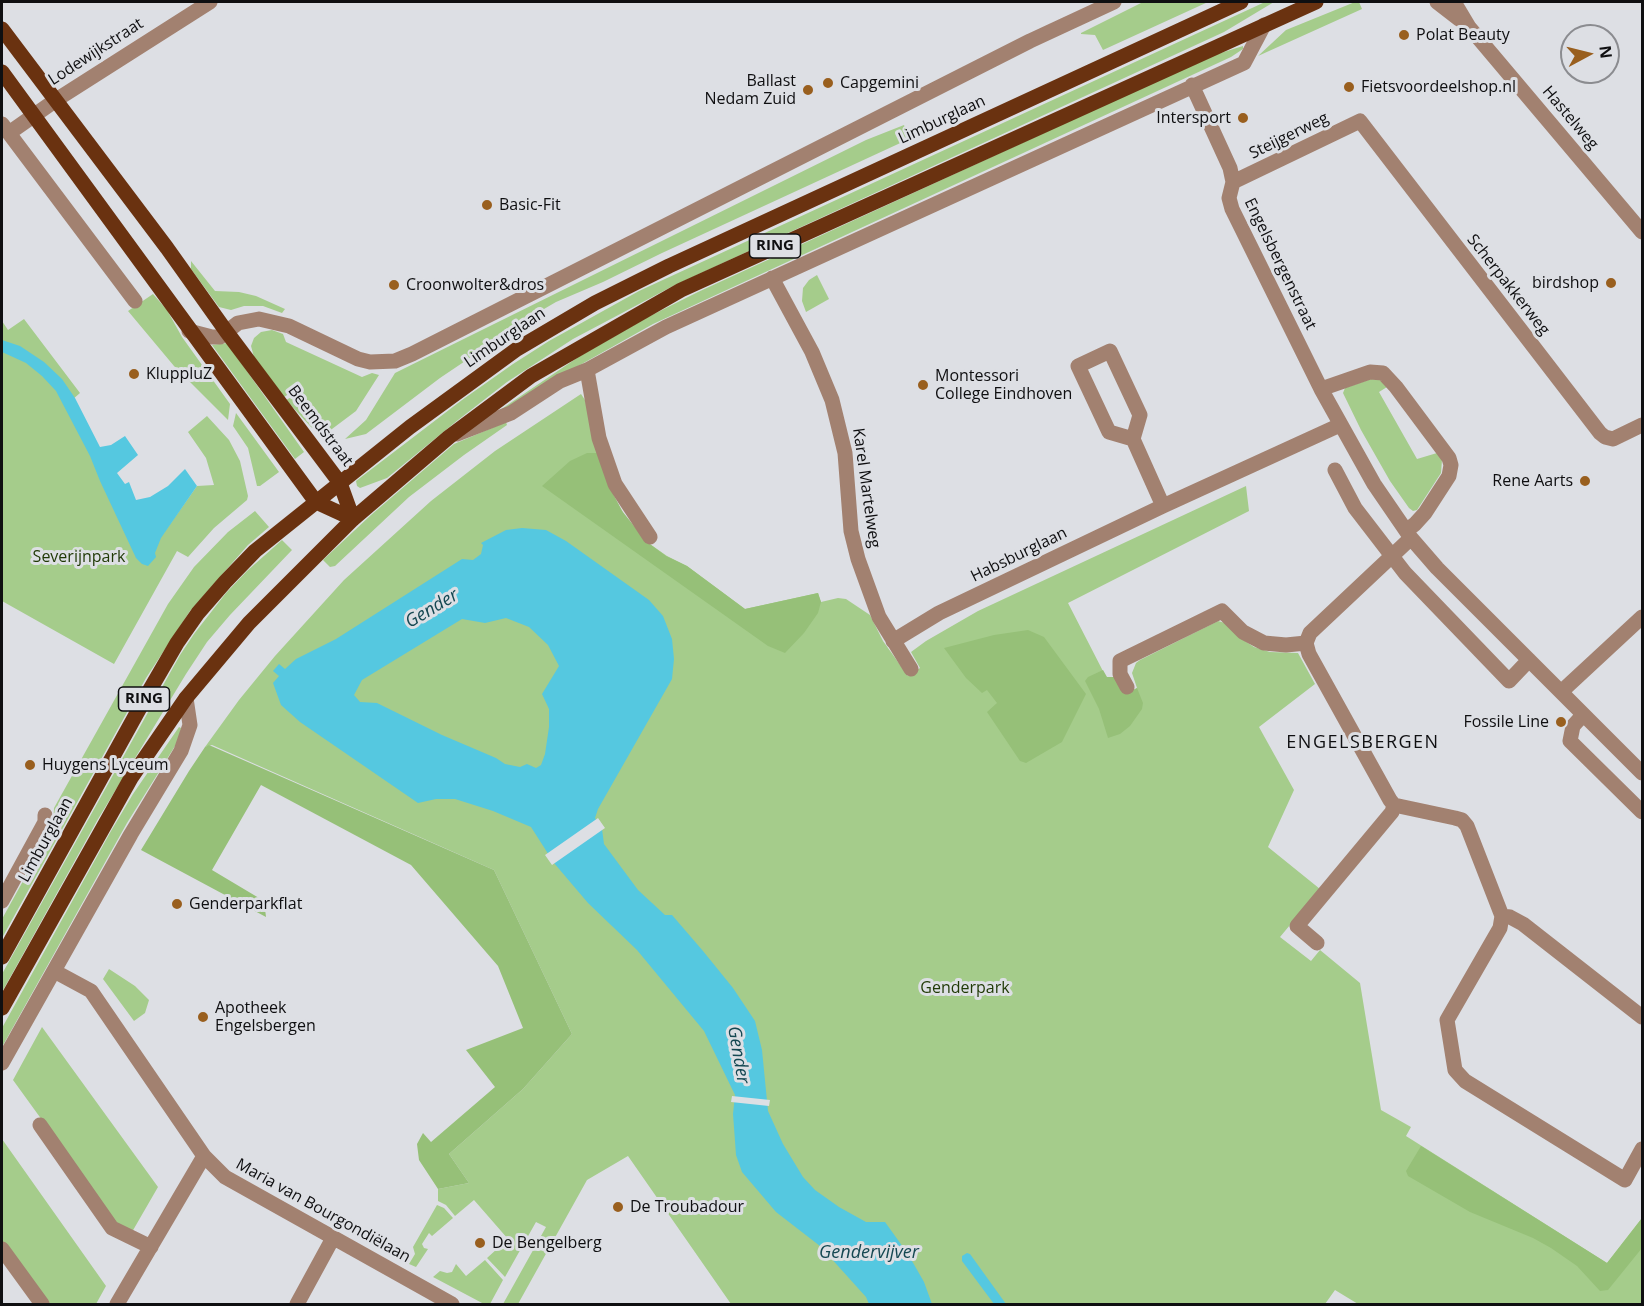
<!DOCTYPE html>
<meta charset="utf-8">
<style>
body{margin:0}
#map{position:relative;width:1644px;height:1306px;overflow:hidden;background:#dddfe4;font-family:"Open Sans",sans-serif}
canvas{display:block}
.frame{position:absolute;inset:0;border:3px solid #0f0f11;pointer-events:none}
.north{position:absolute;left:1560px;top:24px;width:60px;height:60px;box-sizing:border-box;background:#dddfe4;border:2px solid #8b8c90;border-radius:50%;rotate:83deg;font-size:16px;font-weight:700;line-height:24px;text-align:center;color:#0f0f11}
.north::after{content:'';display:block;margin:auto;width:21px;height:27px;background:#995f1e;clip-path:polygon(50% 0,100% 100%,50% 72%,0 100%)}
</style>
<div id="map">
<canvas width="1644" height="1306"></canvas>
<div class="frame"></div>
<div class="north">N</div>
</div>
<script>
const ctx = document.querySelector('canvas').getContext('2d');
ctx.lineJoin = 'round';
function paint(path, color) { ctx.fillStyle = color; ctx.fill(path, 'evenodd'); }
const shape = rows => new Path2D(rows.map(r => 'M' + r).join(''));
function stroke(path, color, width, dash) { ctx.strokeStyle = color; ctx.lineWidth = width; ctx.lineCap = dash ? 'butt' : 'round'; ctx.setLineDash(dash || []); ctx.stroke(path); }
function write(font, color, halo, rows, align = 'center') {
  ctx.font = font + ' "Open Sans",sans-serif'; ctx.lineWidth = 6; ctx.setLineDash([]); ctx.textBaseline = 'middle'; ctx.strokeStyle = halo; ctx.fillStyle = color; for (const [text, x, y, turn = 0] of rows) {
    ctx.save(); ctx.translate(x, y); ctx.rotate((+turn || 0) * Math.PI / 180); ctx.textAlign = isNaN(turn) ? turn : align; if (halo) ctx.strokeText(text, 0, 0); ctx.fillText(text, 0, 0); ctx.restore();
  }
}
const green = shape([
 [1143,2,1208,2,1103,50,1095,35,1081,34,1081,33],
 [1265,2,1274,2,1224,32,673,286,573,339,507,382,458,420,387,478,360,488,357,486,356,481,462,400,513,364,549,341,639,291],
 [1355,2,1359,2,1362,9,1258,56,1286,30],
 [1243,46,1243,49,1231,57,653,324,580,365,518,404,500,410,580,356,648,317,698,292,1211,56],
 [904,125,909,139,662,253,603,282,556,302,532,316,440,378,366,434,345,439,366,420,395,373,866,140],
 [191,261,215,291,239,292,256,296,285,309,282,313,263,306,244,306,231,310,219,307,191,269],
 [817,275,829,299,806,312,802,301,803,288,809,280],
 [153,294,167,310,182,337,230,404,228,420,174,366,128,311],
 [24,319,80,393,72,400,119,483,163,534,197,486,214,485,206,458,188,432,207,416,229,440,240,461,248,496,247,500,214,528,188,557,177,551,114,664,2,601,2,321,8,330],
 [272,330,283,334,286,342,362,377,372,373,379,375,356,411,324,435,311,427,286,400,297,394,297,389,293,389,292,392,284,397,254,357,251,346,254,338,261,332],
 [227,343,304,452,295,459,212,345],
 [1371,379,1380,380,1387,387,1379,392,1417,459,1437,453,1442,460,1441,473,1417,510,1413,511,1409,508,1390,481,1361,430,1343,393,1345,388],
 [581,394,585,400,613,494,626,518,647,542,667,556,687,566,745,609,818,593,821,602,838,598,846,599,870,615,883,641,908,676,920,668,911,652,926,641,978,611,1246,486,1249,511,1068,603,1106,677,1118,680,1126,694,1137,688,1132,673,1136,663,1140,660,1218,621,1225,623,1239,637,1254,647,1270,652,1298,653,1315,684,1259,727,1294,790,1268,847,1320,889,1280,937,1311,961,1320,950,1360,983,1381,1110,1411,1127,1406,1136,1607,1263,1642,1218,1642,1304,1358,1304,1335,1290,1325,1304,731,1304,628,1156,587,1180,518,1304,503,1304,546,1227,536,1222,505,1277,487,1258,508,1239,474,1200,455,1216,446,1205,438,1201,438,1189,469,1183,449,1154,523,1089,572,1034,494,870,212,745,205,747,239,700,275,656,344,580,431,501,495,451],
 [236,413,279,472,260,486,257,486,248,448,233,426],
 [506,422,507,425,464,455,409,497,335,566,330,567,323,560,371,515,454,444],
 [255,511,269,527,248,545,190,611,146,678,2,938,2,919,53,827,54,808,168,604,194,567,228,532],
 [282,540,292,550,230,615,207,642,186,674,98,819,2,992,2,974,180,655,194,634,226,593,247,571],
 [179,727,181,728,180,738,127,823,2,1047,2,1028,111,831,133,794],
 [109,969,135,986,149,1000,145,1013,134,1021,103,979],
 [42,1027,158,1187,132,1232,118,1225,13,1080],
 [2,1139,106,1286,96,1304,47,1304,2,1244],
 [437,1205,444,1208,453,1218,432,1236,429,1233,422,1244,424,1248,428,1249,416,1267,409,1264,415,1254,413,1247],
 [485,1260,503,1280,490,1304,484,1304,433,1277,440,1271,447,1273,452,1272,456,1264,466,1276]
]);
const forest = shape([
 [587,453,597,453,613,494,622,511,647,542,666,556,687,566,745,609,818,593,821,602,818,613,804,633,785,653,768,646,542,486,570,461],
 [1028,630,1044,637,1086,694,1062,742,1026,763,1020,761,987,712,997,703,987,690,982,693,966,678,944,648,994,635],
 [1103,670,1107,677,1114,677,1118,680,1126,694,1137,688,1143,703,1142,709,1130,726,1120,734,1108,738,1099,709,1085,681,1088,677],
 [209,745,494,870,572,1034,523,1089,449,1154,469,1183,438,1189,419,1160,417,1144,423,1133,431,1142,495,1087,466,1050,523,1028,498,966,411,865,261,785,212,870,264,901,266,917,141,850,189,771,205,747],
 [1421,1146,1607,1263,1642,1218,1642,1248,1608,1290,1600,1291,1577,1266,1551,1248,1533,1238,1470,1212,1408,1176,1406,1171]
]);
const water = shape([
 [2,340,20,346,44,362,62,379,75,398,100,447,111,445,125,436,138,455,117,473,125,484,129,482,136,500,150,497,168,486,185,469,197,486,161,538,155,553,156,557,148,566,142,564,136,558,100,481,90,456,56,391,42,376,26,363,2,352],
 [522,528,546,530,566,541,649,600,663,616,672,639,674,659,672,679,598,809,595,818,602,829,604,844,638,890,665,915,672,915,703,951,733,988,755,1021,762,1050,768,1111,783,1144,803,1177,815,1190,839,1207,866,1222,885,1222,908,1254,924,1282,932,1304,869,1304,866,1297,820,1246,776,1212,742,1172,736,1155,735,1141,733,1114,735,1095,704,1031,637,950,588,903,554,863,531,827,493,811,455,799,436,799,418,803,300,722,281,705,273,683,279,676,273,671,279,664,285,669,296,659,336,639,462,559,473,560,481,554,483,545,481,543,506,530],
 [506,618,529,627,548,645,559,666,542,694,549,709,549,727,545,754,541,765,536,768,527,764,520,767,505,764,496,758,442,735,377,703,360,702,354,695,362,680,462,619,485,623],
 [967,1253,970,1254,1006,1304,994,1304,962,1261,962,1256]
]);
const pier = shape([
 [598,818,605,828,552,865,545,855],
 [732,1096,770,1100,769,1106,731,1102]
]);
const minor = shape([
 [1437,2,1459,19],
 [1454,2,1469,27,1642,232],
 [1192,85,1230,168,1233,182,1229,198,1232,209,1321,389,1374,484,1411,538,1437,568,1642,773],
 [2,124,135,301],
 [9,133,56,100,210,2],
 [1233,182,1360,121,1600,433,1605,437,1613,439,1642,425],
 [772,278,812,352,832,400,845,453,851,531,858,559,879,617,911,669],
 [189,331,212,337,220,337,238,323,259,319,289,326,358,359,370,362,395,361,412,354,1030,41,1114,2],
 [587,370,599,438,615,484,650,537],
 [1321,389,1370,372,1383,373,1396,387,1449,458,1451,465,1449,476,1425,513,1415,524,1406,531],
 [457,434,511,413,560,381,587,370,666,327,1244,63,1264,25],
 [1133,439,1109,432,1078,366,1110,351,1140,415,1133,439,1163,506],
 [1335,470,1355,508,1405,573,1509,681,1529,660],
 [1411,538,1310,633,1306,643,1309,654,1390,800,1394,805,1455,818,1462,820,1467,826,1502,916,1500,928,1447,1020,1455,1070,1465,1081,1625,1180,1642,1149],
 [893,641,939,613,1163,506,1340,425],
 [1127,687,1120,674,1120,661,1222,611,1243,632,1264,643,1286,645,1306,643],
 [1561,692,1642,617],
 [1583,715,1573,726,1570,741,1642,812],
 [2,901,45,822,45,815],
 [1502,916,1510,917,1523,924,1642,1017],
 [1317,943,1297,926,1392,812,1394,805],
 [54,971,91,991,204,1156,225,1177,452,1304],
 [2,1063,131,834,181,751,190,725,186,698],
 [40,1125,112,1228,151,1247],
 [2,1249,42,1304],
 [117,1304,204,1156],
 [297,1304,333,1238]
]);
const major = shape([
 [2,29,167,248,226,331,340,483,353,519],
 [2,72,316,502,353,519],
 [2,957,148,693,177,643,198,613,225,582,255,551,410,427,517,349,595,303,669,266,1241,2],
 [2,1008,131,778,186,698,249,623,353,519,449,437,531,376,681,290,1316,2]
]);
const markers = [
 [1404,35,6,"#995f1e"],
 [828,83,6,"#995f1e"],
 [1349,87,6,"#995f1e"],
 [808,90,6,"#995f1e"],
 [1243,118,6,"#995f1e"],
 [487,205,6,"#995f1e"],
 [1611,283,6,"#995f1e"],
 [394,285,6,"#995f1e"],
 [134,374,6,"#995f1e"],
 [923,385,6,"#995f1e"],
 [1585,481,6,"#995f1e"],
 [1561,722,6,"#995f1e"],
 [30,765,6,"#995f1e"],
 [177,904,6,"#995f1e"],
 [203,1017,6,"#995f1e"],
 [618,1207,6,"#995f1e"],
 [480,1243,6,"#995f1e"]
];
const shields = [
 [775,246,51],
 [144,699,51]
];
const shieldNames = [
 ["RING",775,246],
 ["RING",144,699]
];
const poiNames = [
 ["Polat Beauty",1416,35],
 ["Ballast",796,81,"right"],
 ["Nedam Zuid",796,99,"right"],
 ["Capgemini",840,83],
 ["Fietsvoordeelshop.nl",1361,87],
 ["Intersport",1231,118,"right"],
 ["Basic-Fit",499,205],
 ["birdshop",1599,283,"right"],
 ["Croonwolter&dros",406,285],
 ["KluppluZ",146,374],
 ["Montessori",935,376],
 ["College Eindhoven",935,394],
 ["Rene Aarts",1573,481,"right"],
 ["Fossile Line",1549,722,"right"],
 ["Huygens Lyceum",42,765],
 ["Genderparkflat",189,904],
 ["Apotheek",215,1008],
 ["Engelsbergen",215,1026],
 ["De Troubadour",630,1207],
 ["De Bengelberg",492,1243]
];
const streetNames = [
 ["Lodewijkstraat",96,52,-33],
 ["Hastelweg",1570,118,50],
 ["Limburglaan",942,120,-25],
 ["Steijgerweg",1289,136,-26],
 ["Engelsbergenstraat",1280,264,64],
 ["Scherpakkerweg",1508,285,52],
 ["Limburglaan",505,338,-34],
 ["Beemdstraat",320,426,53],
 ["Karel Martelweg",866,488,82],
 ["Habsburglaan",1019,555,-26],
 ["Limburglaan",46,840,-61],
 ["Maria van Bourgondiëlaan",323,1211,29]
];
const parkNames = [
 ["Severijnpark",79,557],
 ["Genderpark",965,988]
];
const waterNames = [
 ["Gender",432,609,-31],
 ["Gender",738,1055,80],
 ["Gendervijver",869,1253]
];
const neighbourhoodNames = [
 ["ENGELSBERGEN",1363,743]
];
paint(green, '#a5cc8b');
paint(forest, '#96c078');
paint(water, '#55c8e0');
paint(pier, '#dddfe4');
stroke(minor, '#a28170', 15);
stroke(major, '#6a3210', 15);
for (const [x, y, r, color] of markers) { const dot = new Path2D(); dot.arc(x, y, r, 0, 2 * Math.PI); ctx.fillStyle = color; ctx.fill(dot); stroke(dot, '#dddfe4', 2); }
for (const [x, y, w] of shields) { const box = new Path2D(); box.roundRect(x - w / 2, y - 12, w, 24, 4.5); ctx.fillStyle = '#dddfe4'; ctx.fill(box); stroke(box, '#0f0f11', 1.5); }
write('bold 15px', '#0f0f11', null, shieldNames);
write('16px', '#0f0f11', '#dddfe4', poiNames, 'left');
write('16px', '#0f0f11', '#dddfe4', streetNames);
write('16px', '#1f3905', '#dddfe4', parkNames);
write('italic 18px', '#154852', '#dddfe4', waterNames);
ctx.letterSpacing = '1.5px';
write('18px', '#0f0f11', '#dddfe4', neighbourhoodNames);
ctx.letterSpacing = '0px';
</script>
